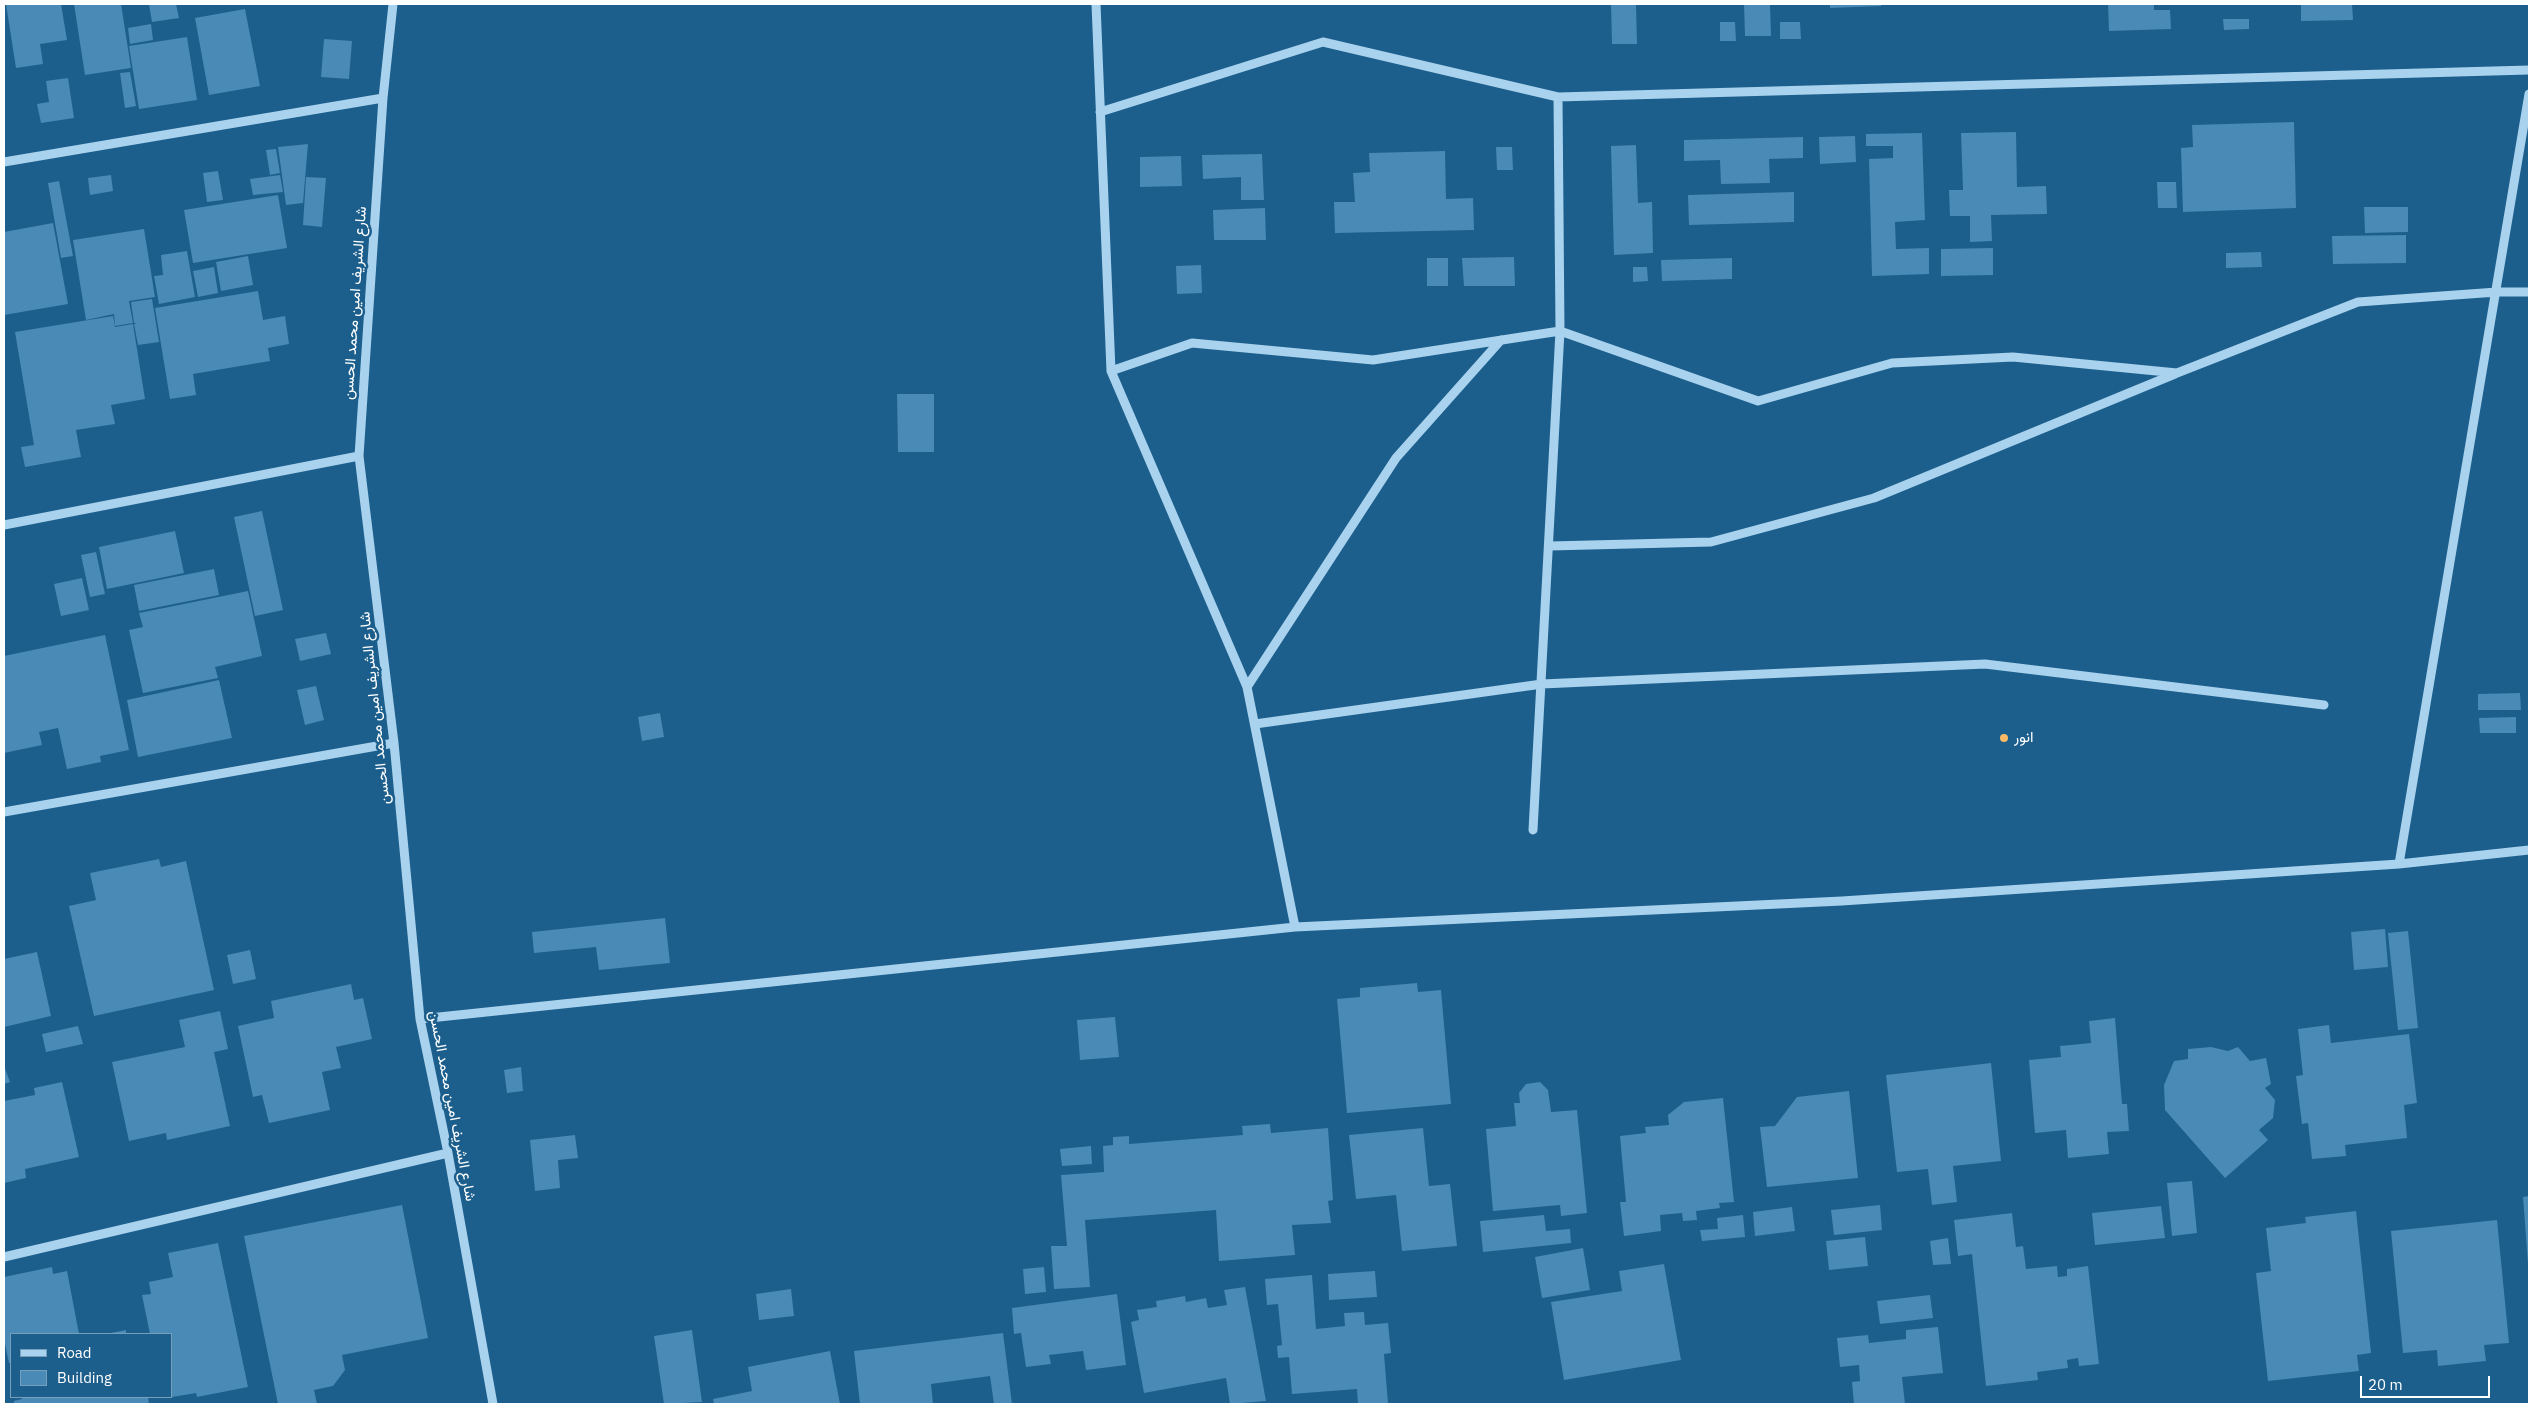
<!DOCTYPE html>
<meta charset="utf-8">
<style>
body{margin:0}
#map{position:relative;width:2533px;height:1408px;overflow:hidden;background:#1c5e8c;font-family:"IBM Plex Sans",sans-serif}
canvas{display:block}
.frame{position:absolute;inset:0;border:5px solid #fff;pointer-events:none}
.legend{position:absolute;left:10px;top:1333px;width:162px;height:65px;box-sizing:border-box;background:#1c5e8c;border:1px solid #779eba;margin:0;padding:6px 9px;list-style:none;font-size:15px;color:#fff}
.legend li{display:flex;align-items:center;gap:10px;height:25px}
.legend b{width:25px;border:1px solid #779eba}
.scale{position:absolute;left:2360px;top:1376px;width:130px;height:22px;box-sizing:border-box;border:2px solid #fff;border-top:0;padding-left:6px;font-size:15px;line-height:18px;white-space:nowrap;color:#fff;-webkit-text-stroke:4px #1c5e8c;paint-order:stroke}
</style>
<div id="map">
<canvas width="2533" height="1408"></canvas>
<div class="frame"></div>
<ul class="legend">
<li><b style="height:6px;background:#a8d2ed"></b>Road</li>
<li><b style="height:14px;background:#498ab6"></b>Building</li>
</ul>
<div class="scale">20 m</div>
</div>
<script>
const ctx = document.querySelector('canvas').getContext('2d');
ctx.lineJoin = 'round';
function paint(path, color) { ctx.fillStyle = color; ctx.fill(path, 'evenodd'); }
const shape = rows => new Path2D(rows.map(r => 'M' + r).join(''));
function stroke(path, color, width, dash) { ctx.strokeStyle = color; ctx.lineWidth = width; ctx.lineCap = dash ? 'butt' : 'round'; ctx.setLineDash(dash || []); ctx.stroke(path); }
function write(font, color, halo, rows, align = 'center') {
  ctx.font = font + ' "IBM Plex Sans",Vazirmatn,sans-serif'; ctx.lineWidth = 5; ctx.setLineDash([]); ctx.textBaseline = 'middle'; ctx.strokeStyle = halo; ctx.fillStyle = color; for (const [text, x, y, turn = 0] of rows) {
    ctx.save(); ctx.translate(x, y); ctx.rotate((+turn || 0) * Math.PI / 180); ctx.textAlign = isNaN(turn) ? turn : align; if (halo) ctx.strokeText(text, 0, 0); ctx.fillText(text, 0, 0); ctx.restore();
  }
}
const building = shape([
 [6,4,61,4,67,40,40,44,43,64,16,68],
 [74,4,121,4,131,68,85,75],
 [149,4,176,4,179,18,152,22],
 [1611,4,1636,4,1637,44,1612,44],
 [1744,4,1770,4,1771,36,1745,36],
 [1830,4,1881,4,1881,6,1830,8],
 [2108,4,2154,4,2154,10,2170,10,2171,29,2109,31],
 [2301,4,2352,4,2353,20,2301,21],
 [245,9,260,86,209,95,195,18],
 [2223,19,2249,19,2249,29,2224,30],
 [1720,22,1735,22,1736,41,1720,41],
 [1780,22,1800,22,1801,39,1780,39],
 [151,24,153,40,130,44,128,28],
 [187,37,197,100,139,109,129,46],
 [324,39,352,41,349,79,321,77],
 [130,72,136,106,125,108,120,73],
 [68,78,74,118,41,123,37,104,49,102,46,81],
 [2294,122,2296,208,2183,212,2181,148,2193,147,2192,125],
 [2016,132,2017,187,2046,186,2047,214,1991,215,1992,241,1970,242,1970,216,1950,216,1949,190,1963,190,1961,133],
 [1922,133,1925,220,1895,222,1896,249,1929,248,1929,274,1872,276,1869,159,1893,158,1893,146,1866,146,1866,134],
 [1855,136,1856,162,1820,164,1819,137],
 [1803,137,1803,158,1769,159,1770,183,1721,184,1720,160,1684,161,1684,140],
 [308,144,303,203,286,205,278,147],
 [1636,145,1638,203,1652,202,1653,253,1614,255,1611,146],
 [1496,147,1512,147,1513,170,1497,170],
 [276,149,280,173,270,175,266,150],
 [1445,151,1446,199,1473,198,1474,230,1335,233,1334,202,1355,202,1353,173,1370,172,1369,153],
 [1262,154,1264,200,1241,200,1241,177,1203,179,1202,155],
 [1181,156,1182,186,1140,187,1140,157],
 [218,171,223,200,207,202,203,173],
 [111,175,113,191,90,195,88,178],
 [280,175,283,192,253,195,250,179],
 [306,177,326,178,322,227,303,225],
 [59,181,73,256,61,258,48,183],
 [2157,182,2176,182,2177,208,2158,208],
 [1794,192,1794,222,1689,225,1688,195],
 [278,195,287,248,193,263,184,210],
 [2364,207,2408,207,2408,232,2365,233],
 [1265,208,1266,240,1214,240,1213,210],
 [53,223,68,304,4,315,4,232],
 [144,229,155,297,129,301,133,323,115,326,114,314,86,320,73,240],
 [2406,235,2406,263,2333,264,2332,236],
 [1993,248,1993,275,1941,276,1941,249],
 [187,251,195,297,159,304,154,276,163,275,161,255],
 [2261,252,2262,267,2226,268,2226,253],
 [248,256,253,285,221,291,216,262],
 [1514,257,1515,286,1464,286,1462,258],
 [1427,258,1448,258,1448,286,1427,286],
 [1732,258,1732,279,1662,281,1661,260],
 [1201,265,1202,293,1177,294,1176,266],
 [214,267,218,293,198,297,193,271],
 [1633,267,1647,267,1648,281,1633,282],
 [258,291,263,320,285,316,289,344,268,348,270,361,193,374,196,395,170,399,155,308],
 [152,299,159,342,138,345,134,324,137,323,134,323,131,302],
 [113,316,115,327,133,324,145,399,111,405,115,424,76,430,81,457,25,467,21,447,34,445,15,332],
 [897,394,934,394,934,452,898,452],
 [262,511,283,610,255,616,234,517],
 [175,531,184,573,107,589,99,547],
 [96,552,105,594,90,597,81,555],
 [214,569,219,595,139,611,134,585],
 [82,578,89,610,61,616,54,584],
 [248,591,262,656,215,667,218,678,143,693,129,630,143,627,139,613],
 [326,633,331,654,300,661,295,639],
 [105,635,129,750,100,756,101,762,67,769,58,728,39,732,42,745,4,753,4,656],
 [219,680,232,738,138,757,127,700],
 [316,686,324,720,305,725,297,690],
 [2520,693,2521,710,2478,710,2478,694],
 [660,713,664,737,642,741,638,717],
 [2516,717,2516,733,2480,733,2479,718],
 [159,859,161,867,186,861,214,990,94,1016,69,906,96,900,90,873],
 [665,918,670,963,599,970,596,947,534,953,532,932],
 [2385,929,2388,967,2354,970,2351,932],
 [2408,931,2418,1028,2398,1030,2388,933],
 [250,950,256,979,233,984,227,955],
 [37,952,51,1016,4,1027,4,959],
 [1417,983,1418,992,1441,990,1451,1104,1347,1113,1337,999,1360,997,1360,988],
 [351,984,354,1000,363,998,372,1039,336,1047,341,1068,322,1072,330,1110,269,1123,262,1095,253,1097,238,1026,274,1018,271,1001],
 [220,1011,228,1049,214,1052,230,1126,167,1140,166,1133,129,1141,112,1062,185,1047,179,1020],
 [1115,1017,1119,1057,1080,1060,1077,1020],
 [2115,1018,2122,1104,2127,1104,2129,1131,2107,1132,2109,1154,2068,1158,2066,1130,2035,1133,2029,1060,2061,1057,2060,1046,2091,1043,2089,1021],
 [2329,1025,2331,1043,2409,1034,2417,1103,2404,1105,2407,1138,2345,1145,2346,1156,2312,1159,2308,1123,2302,1124,2296,1076,2303,1075,2298,1029],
 [78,1026,83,1044,46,1052,42,1034],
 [2211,1047,2228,1051,2238,1047,2250,1061,2266,1058,2271,1084,2265,1088,2275,1100,2273,1118,2259,1130,2268,1140,2225,1178,2165,1110,2164,1085,2174,1061,2188,1059,2188,1049],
 [1991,1063,2001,1161,1953,1166,1957,1202,1932,1205,1928,1169,1897,1172,1886,1075],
 [4,1066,10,1082,4,1084],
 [521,1067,523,1091,507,1093,504,1070],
 [62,1082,79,1157,25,1169,26,1178,4,1183,4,1101,35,1095,34,1088],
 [1540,1082,1548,1090,1551,1112,1577,1110,1587,1213,1561,1216,1560,1205,1493,1211,1486,1129,1516,1126,1514,1103,1520,1103,1519,1093,1526,1084],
 [1849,1091,1858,1178,1767,1187,1760,1127,1775,1126,1797,1097],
 [1723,1098,1734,1202,1719,1203,1720,1208,1696,1211,1697,1220,1683,1221,1682,1213,1660,1215,1661,1231,1624,1236,1620,1202,1626,1202,1620,1136,1646,1133,1645,1127,1669,1125,1668,1115,1684,1102],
 [1270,1124,1271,1133,1328,1128,1333,1200,1328,1201,1331,1223,1292,1225,1295,1255,1219,1261,1216,1210,1085,1220,1090,1287,1054,1289,1051,1246,1067,1246,1061,1175,1104,1172,1103,1146,1113,1145,1113,1137,1129,1136,1129,1144,1243,1135,1242,1126],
 [1423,1128,1429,1186,1450,1184,1457,1246,1402,1251,1396,1195,1356,1199,1349,1135],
 [575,1135,578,1158,558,1160,560,1188,535,1191,530,1140],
 [1091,1146,1092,1164,1062,1166,1060,1149],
 [2192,1181,2197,1233,2172,1236,2167,1183],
 [2529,1196,2529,1264,2528,1264,2523,1197],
 [402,1205,428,1338,342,1355,345,1370,333,1386,314,1390,317,1404,278,1404,244,1236],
 [1880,1205,1882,1230,1834,1235,1831,1210],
 [2161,1206,2165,1238,2095,1245,2092,1213],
 [1792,1207,1795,1231,1755,1236,1753,1212],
 [2356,1211,2371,1353,2357,1355,2359,1371,2268,1381,2256,1273,2271,1271,2266,1228,2306,1223,2305,1217],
 [2012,1213,2016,1247,2023,1246,2026,1269,2057,1266,2058,1277,2067,1276,2067,1269,2088,1266,2099,1364,2079,1366,2078,1358,2067,1360,2068,1368,2037,1372,2038,1380,1986,1386,1972,1254,1958,1256,1954,1220],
 [1544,1215,1546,1231,1570,1229,1571,1243,1483,1252,1480,1221],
 [1743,1215,1745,1237,1702,1241,1700,1230,1718,1229,1717,1218],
 [2497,1220,2509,1343,2484,1345,2486,1361,2438,1366,2437,1350,2403,1353,2391,1231],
 [1865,1237,1868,1266,1829,1270,1826,1241],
 [1948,1238,1951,1264,1933,1265,1930,1241],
 [218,1243,248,1387,197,1397,196,1393,172,1397,171,1334,150,1334,142,1295,151,1294,149,1282,173,1277,168,1253],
 [1583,1248,1590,1290,1542,1298,1535,1257],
 [1664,1264,1681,1360,1564,1380,1551,1302,1622,1291,1619,1271],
 [52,1267,53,1274,67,1271,79,1334,11,1334,11,1363,9,1363,4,1339,4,1277],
 [1044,1267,1046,1292,1025,1294,1023,1269],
 [1375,1271,1377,1297,1329,1300,1328,1274],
 [1312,1275,1316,1329,1345,1326,1344,1313,1364,1312,1365,1325,1388,1323,1391,1353,1384,1354,1388,1403,1358,1404,1357,1389,1292,1394,1289,1357,1278,1358,1277,1346,1282,1345,1278,1304,1267,1305,1265,1279],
 [1245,1287,1266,1401,1230,1404,1226,1378,1144,1393,1131,1322,1139,1320,1137,1310,1157,1307,1156,1301,1185,1296,1186,1302,1206,1298,1208,1308,1227,1305,1224,1290],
 [791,1289,794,1316,759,1320,756,1294],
 [1117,1294,1126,1365,1086,1370,1083,1351,1049,1355,1051,1364,1026,1367,1021,1333,1014,1334,1012,1308],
 [1930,1295,1933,1318,1880,1324,1877,1301],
 [1938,1327,1943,1373,1902,1377,1905,1404,1854,1404,1852,1382,1860,1381,1859,1365,1840,1367,1837,1338,1868,1335,1869,1343,1906,1339,1906,1330],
 [126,1330,126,1334,111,1334,111,1333],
 [692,1330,702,1402,664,1404,654,1336],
 [1003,1333,1012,1404,994,1404,990,1376,931,1384,933,1404,860,1404,854,1351],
 [830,1351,840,1404,714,1404,713,1399,752,1391,748,1367],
 [22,1397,148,1397,149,1404,14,1404,14,1401,22,1399]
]);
const minor = shape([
 [393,4,383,98,359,456,394,743,420,1019,448,1153,493,1404],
 [1096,4,1111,371,1247,687,1295,927],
 [1100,112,1323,42,1558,97,2529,70],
 [4,162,383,98],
 [1111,371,1192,343,1373,360,1560,331,1758,401,1892,363,2013,357,2177,373,2358,302,2497,292,2529,292],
 [4,525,359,456],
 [1550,546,1711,542,1874,498,2175,374],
 [1247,687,1396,458,1501,340],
 [1255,724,1542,684,1985,664,2324,705],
 [4,812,394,743],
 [1533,830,1560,331,1558,97],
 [2399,864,2529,94],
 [420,1019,1295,927,1842,901,2399,864,2529,850],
 [4,1257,448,1153]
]);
const markers = [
 [2004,738,5,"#fdba66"]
];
const streetNames = [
 ["شارع الشريف امين محمد الحسن",355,303,-86],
 ["شارع الشريف امين محمد الحسن",375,708,-96],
 ["شارع الشريف امين محمد الحسن",452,1106,79]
];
const poiNames = [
 ["انور",2014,738]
];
paint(building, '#498ab6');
stroke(minor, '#a8d2ed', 9);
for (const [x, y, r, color] of markers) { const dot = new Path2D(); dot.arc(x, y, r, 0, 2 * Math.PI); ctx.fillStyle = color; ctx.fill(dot); stroke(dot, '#1c5e8c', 2); }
write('15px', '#fff', '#1c5e8c', streetNames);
write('15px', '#fff', '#1c5e8c', poiNames, 'left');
</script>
